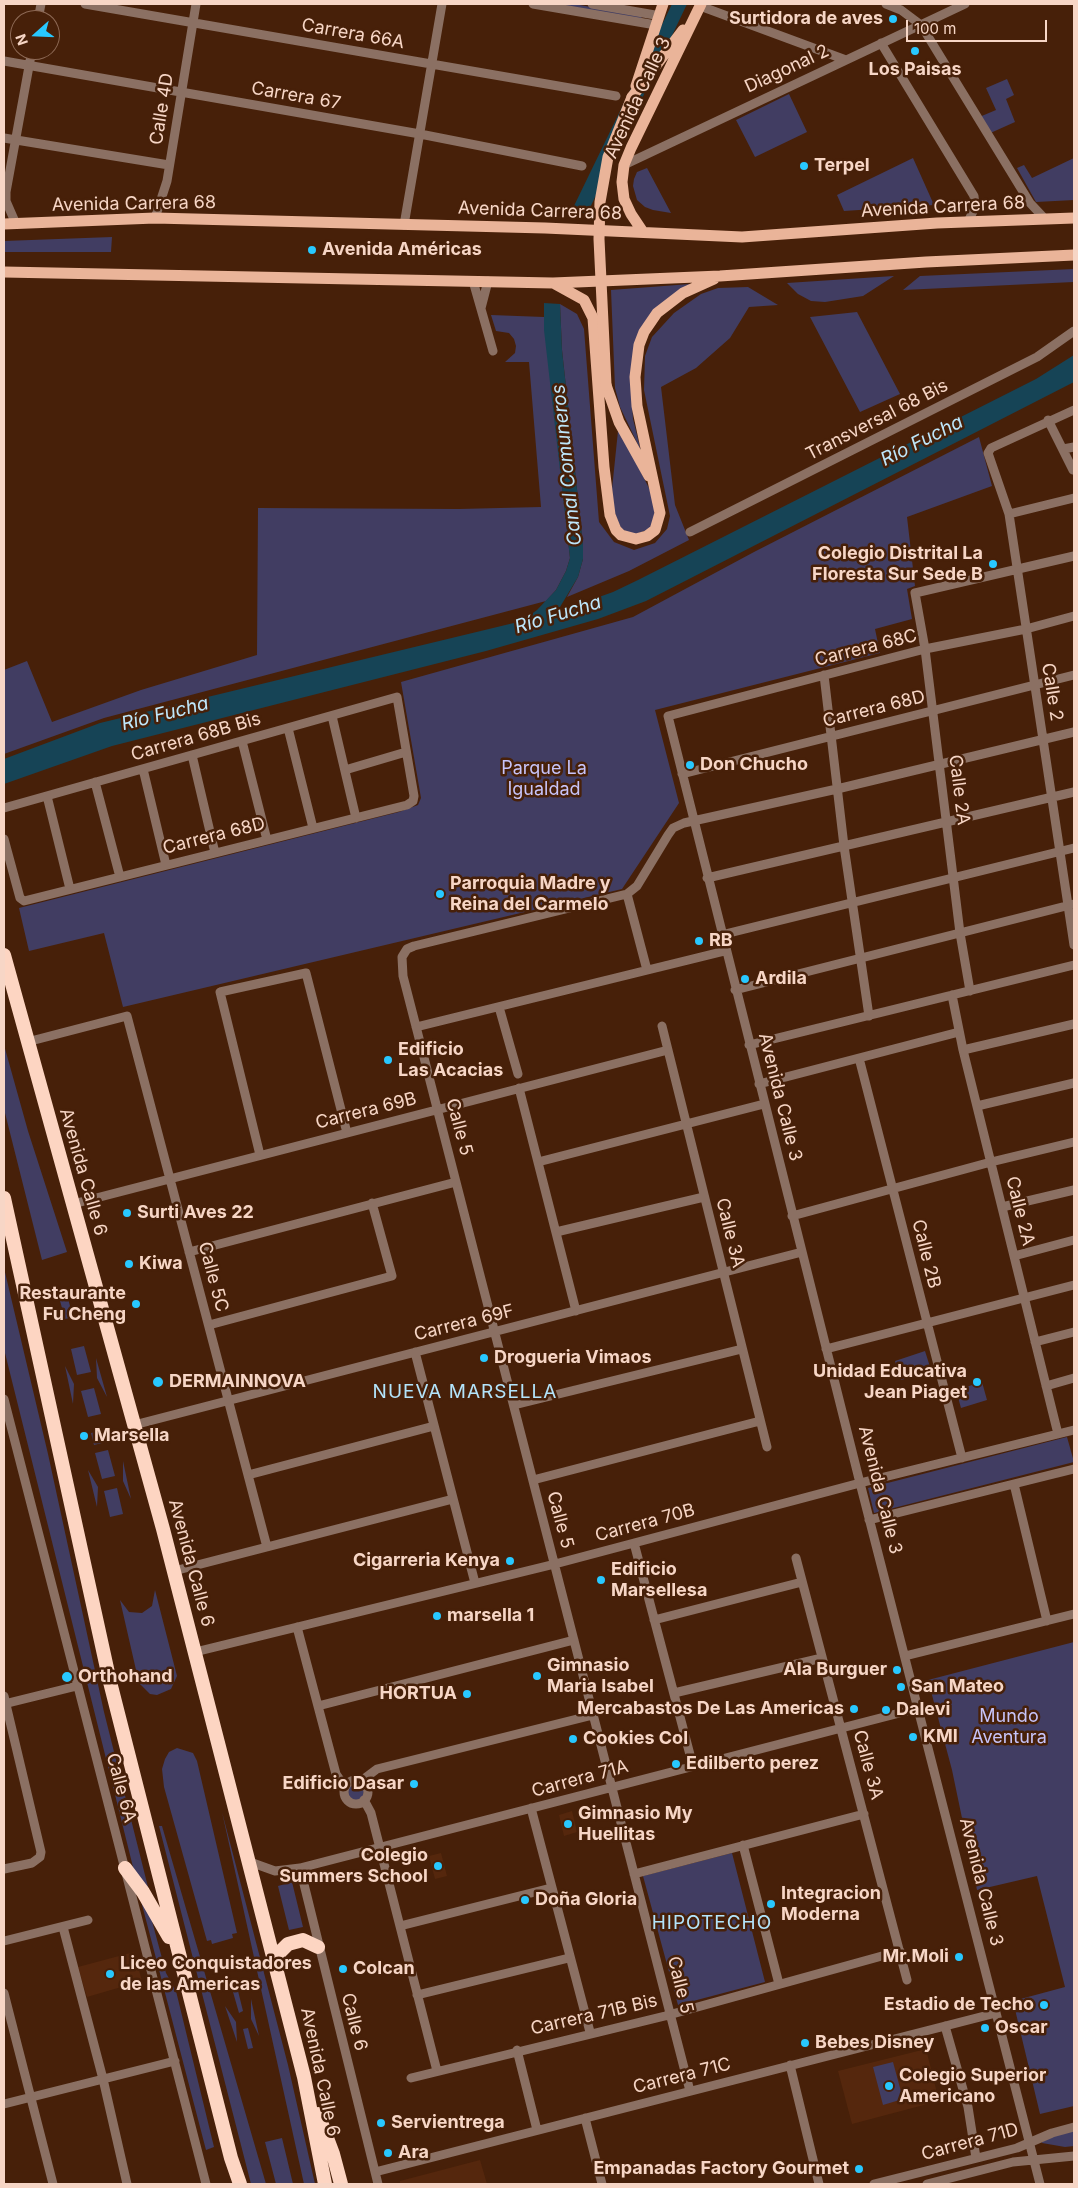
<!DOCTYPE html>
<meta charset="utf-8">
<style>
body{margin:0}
#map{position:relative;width:1078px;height:2188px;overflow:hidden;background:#472009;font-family:Inter,sans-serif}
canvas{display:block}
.frame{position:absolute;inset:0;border:5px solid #f7d6c6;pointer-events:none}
.north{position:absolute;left:10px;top:10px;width:50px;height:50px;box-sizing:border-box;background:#472009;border:1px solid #8d6955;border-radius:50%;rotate:250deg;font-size:14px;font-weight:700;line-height:20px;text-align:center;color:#f7d6c6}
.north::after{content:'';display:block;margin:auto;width:18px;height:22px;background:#28c8ff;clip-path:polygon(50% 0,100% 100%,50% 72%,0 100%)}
.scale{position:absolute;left:906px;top:20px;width:141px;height:22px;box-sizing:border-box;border:2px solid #f7d6c6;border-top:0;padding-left:6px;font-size:15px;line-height:18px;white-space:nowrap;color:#f7d6c6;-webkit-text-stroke:4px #472009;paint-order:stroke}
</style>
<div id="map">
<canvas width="1078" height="2188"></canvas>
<div class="frame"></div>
<div class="north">N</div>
<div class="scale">100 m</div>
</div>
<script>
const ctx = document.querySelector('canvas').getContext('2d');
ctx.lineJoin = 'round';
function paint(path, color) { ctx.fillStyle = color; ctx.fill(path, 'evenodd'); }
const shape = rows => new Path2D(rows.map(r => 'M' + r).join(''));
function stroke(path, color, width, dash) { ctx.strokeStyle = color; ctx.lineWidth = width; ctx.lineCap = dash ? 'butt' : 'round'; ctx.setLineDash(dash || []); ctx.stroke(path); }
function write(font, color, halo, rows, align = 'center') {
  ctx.font = font + ' Inter,sans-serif'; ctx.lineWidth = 5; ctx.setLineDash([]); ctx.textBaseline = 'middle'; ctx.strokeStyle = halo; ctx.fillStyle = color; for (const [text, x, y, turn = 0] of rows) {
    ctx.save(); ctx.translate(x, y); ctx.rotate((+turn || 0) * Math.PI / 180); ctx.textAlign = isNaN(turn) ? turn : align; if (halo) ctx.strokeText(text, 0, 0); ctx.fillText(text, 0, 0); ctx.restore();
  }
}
const built = shape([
 [572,1811,577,1832,564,1836,559,1815],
 [441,1853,447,1876,435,1879,429,1856],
 [134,1952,142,1981,87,1997,78,1967],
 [926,2049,939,2101,852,2124,838,2071],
 [480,2160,487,2184,400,2184,400,2181]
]);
const green = shape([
 [554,4,574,4,642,16,641,19],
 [1007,79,1014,95,1006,99,1015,122,986,135,977,118,996,110,986,88],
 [789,94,807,132,755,157,736,120],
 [913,158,934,205,844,211,837,195],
 [1074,158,1074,200,1036,202,1017,168,1024,165,1032,178],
 [647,168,671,213,653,210,645,207,637,200,633,186,634,179,637,172],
 [112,237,111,252,4,252,4,241],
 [1074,269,1074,282,903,290,920,276],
 [894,276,863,296,825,302,811,301,798,294,787,283],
 [690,284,654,311,631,386,633,419,641,451,620,407,615,388,611,290],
 [748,287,778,305,749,307,730,338,696,368,661,387,675,505,689,540,629,571,567,597,578,577,583,559,583,545,562,350,560,304,577,314,584,329,599,522,614,542,634,550,655,543,667,529,670,516,644,390,645,356,652,337,674,313,701,294,718,288],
 [857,312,900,394,860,412,810,317],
 [491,315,544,317,570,558,566,571,556,590,546,601,104,718,4,754,4,670,27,661,52,722,141,690,257,655,258,508,459,509,541,507,529,362,505,362,515,353,516,346,514,339,509,333,496,331],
 [618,431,621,433,652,494,655,516,650,529,633,535,621,529,614,511,612,489],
 [979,437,992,486,907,517,915,586,907,589,912,619,875,629,880,653,655,710,679,803,622,889,123,1007,104,933,29,951,19,908,399,812,418,805,421,798,401,682,633,617,754,552],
 [4,1045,28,1131,67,1252,42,1260,4,1109],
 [4,1268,48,1454,104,1712,149,1891,134,1871,4,1349],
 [67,1295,73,1317,65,1319,59,1297],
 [84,1346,91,1372,77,1375,71,1349],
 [925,1351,931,1370,901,1380,895,1361],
 [96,1358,107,1397,97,1378],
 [65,1366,74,1384,73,1404],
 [982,1382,987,1400,961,1408,956,1390],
 [94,1388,101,1414,88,1417,81,1391],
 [103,1430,106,1442,94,1445,91,1433],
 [1067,1437,1074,1462,874,1513,868,1488],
 [108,1450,115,1476,102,1479,95,1453],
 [123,1461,131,1499,123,1481],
 [88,1470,98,1487,97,1507],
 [117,1488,123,1514,110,1517,104,1491],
 [155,1590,177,1676,171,1689,157,1695,150,1694,139,1683,120,1600,129,1612,142,1613,152,1606],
 [1074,1642,1074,2106,1040,2114,1013,2001,1065,1987,1037,1876,977,1890,952,1770,928,1680],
 [177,1748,193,1753,197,1761,237,1933,232,1934,233,1938,212,1944,211,1940,207,1941,164,1787,162,1769,165,1759,169,1752],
 '348 1792a8 8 0 1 1 16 0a8 8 0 1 1-16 0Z',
 [222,1812,288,2065,315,2184,304,2184],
 [159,1826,162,1826,266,2184,251,2184],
 [732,1853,765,1982,678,2005,643,1876],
 [292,1882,303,1927,289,1930,278,1886],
 [140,1897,149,1910,166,1973,176,1991,214,2147,206,2150],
 [238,1991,243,2011,239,2013,233,1992],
 [251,1999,259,2036,251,2019],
 [225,2006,236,2022,237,2042],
 [248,2028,253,2048,248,2049,243,2029],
 [893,2062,903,2099,883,2105,873,2067],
 [1074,2131,1074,2146,1065,2147,1042,2143,1043,2139],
 [282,2138,293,2184,276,2184,265,2142]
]);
const water = shape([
 [672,4,687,4,587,214,572,210],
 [544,303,560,304,562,350,583,545,583,559,578,577,557,612,613,592,638,580,1036,379,1074,355,1074,382,646,601,598,619,486,651,112,746,4,784,4,759,100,723,522,621,537,610,556,590,566,571,570,558,544,330]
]);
const minor = shape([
 [85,4,616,96],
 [533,4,650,24],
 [592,4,655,15],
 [886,4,901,10,921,25,1030,203,1045,219],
 [700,6,846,60],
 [38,20,41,4],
 [881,43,974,196,975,207,968,222],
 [4,61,420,134,582,166],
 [4,138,169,165],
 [624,165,965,4],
 [155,218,167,181,196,4],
 [16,224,6,201,6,192,32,50],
 [404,225,442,4],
 [473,281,493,351],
 [481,308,488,281],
 [1074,410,991,448,988,453,1009,514,1074,945],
 [1048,420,1073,470],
 [1063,449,1074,447],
 [1009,514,1074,498],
 [690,532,1037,357,1074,331],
 [824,675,844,846,869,1016],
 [332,716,356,818],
 [288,728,313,828],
 [242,741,267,840],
 [192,755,215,853],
 [143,769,166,865],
 [345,770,406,752],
 [682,774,1074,675],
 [95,782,120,877],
 [47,796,70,889],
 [4,808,397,697,414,796,413,801,407,805,24,901,20,898,4,839],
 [707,878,1074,792],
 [627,894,647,970],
 [721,935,1074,848],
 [735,990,1074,904],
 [970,991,960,933,925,649,915,593,1074,556],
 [952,995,963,1050,1058,1434],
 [499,1007,518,1074],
 [662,1026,767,1447],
 [416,1027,725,951],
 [27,1042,127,1016,267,1547],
 [749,1045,1074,965],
 [963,1050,1074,1024],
 [859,1058,962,1458],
 [759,1084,959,1032],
 [519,1088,576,1311],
 [977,1106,1074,1083],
 [260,1155,220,992,306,973,347,1133],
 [538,1162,764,1104],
 [73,1204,668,1050],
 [1002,1207,1074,1190],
 [792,1216,991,1162,1074,1142],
 [556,1232,704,1197],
 [189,1252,456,1182],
 [1014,1256,1074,1240],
 [209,1325,392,1276,372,1203],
 [1035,1342,1074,1332],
 [826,1349,1074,1285],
 [415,1352,475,1583],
 [1046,1386,1074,1378],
 [4,1399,206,2184],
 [514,1405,742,1349],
 [134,1425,802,1252],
 [248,1475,434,1426],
 [533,1480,760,1421],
 [1014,1484,1047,1621],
 [869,1520,1074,1469],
 [634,1543,693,1766],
 [796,1558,907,1980],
 [174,1571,453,1499],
 [654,1620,802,1582],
 [297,1627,336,1774,345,1787],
 [195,1652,555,1564,860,1483,1074,1430],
 [905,1656,1074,1614],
 [674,1693,822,1658],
 [4,1696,41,1852,40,1857,32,1863,4,1869],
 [4,1704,77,1686],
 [318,1706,574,1640],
 '344 1792a12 12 0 1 1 24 0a12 12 0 1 1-24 0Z',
 [361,1781,377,1769,593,1715],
 [364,1800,371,1813,437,2071],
 [531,1808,590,2032],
 [743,1845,779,1984],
 [250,1862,275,1871,300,1868,919,1708],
 [300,1868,378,2184],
 [634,1874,864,1814],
 [400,1926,551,1888],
 [63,1927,103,2079,127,2184],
 [4,1941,88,1920],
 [4,1993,53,2184],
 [417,1995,569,1958],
 [945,2026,968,2107,976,2158],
 [517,2050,537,2130],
 [790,2065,819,2184],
 [411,2078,665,2016,900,1951],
 [690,2091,403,976,402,957,407,949,414,946,627,894,637,886,668,835,673,828,684,823,837,789,1074,732],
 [4,2104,175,2061],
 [585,2118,602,2184],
 [375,2172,996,2013],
 [874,2184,1017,2148,1052,2133,1074,2127],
 [927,2184,1013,2162,1074,2156],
 [1040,2184,860,1483,668,716,925,649,1026,629,1074,616]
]);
const major = shape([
 [636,86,663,4],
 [632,97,683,30],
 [4,224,155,218,545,228,742,237,937,223,1074,218],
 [643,232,631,214,624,199,622,182,624,165,631,148,701,4],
 [4,272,553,283,720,276,926,262,1074,255],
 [555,284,584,300,593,318,604,467,610,515,616,530,621,535,636,539,647,536,655,530,660,513,637,406,635,377,639,345,644,332,657,313,683,293,714,279],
 [606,385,619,422,649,476]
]);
const highway = shape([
 [4,955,163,1529,304,2077,325,2184],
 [4,1198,110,1682,231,2158,240,2184],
 [125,1868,143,1892,169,1937],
 [276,1963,280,1952,288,1944,303,1940,318,1947],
 [318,2114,333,2154,341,2184]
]);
const majorBridge = shape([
 [606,385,599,239,600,202,608,157,632,97]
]);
const markers = [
 [893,19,5,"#28c8ff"],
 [915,51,5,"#28c8ff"],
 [804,166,5,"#28c8ff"],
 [312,250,5,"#28c8ff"],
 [993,564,5,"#28c8ff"],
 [690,765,5,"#28c8ff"],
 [440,894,5,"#28c8ff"],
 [699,941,5,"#28c8ff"],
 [745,979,5,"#28c8ff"],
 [388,1060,5,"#28c8ff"],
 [127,1213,5,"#28c8ff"],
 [129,1264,5,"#28c8ff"],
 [136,1304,5,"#28c8ff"],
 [484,1358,5,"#28c8ff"],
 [158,1382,6,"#28c8ff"],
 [977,1382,5,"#28c8ff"],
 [84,1436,5,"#28c8ff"],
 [510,1561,5,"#28c8ff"],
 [601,1580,5,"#28c8ff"],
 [437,1616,5,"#28c8ff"],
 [897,1670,5,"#28c8ff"],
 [537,1676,5,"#28c8ff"],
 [67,1677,6,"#28c8ff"],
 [901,1687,5,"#28c8ff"],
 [467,1694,5,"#28c8ff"],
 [854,1709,5,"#28c8ff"],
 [886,1710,5,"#28c8ff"],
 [913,1737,5,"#28c8ff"],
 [573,1739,5,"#28c8ff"],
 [676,1764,5,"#28c8ff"],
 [414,1784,5,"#28c8ff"],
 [568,1824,5,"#28c8ff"],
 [438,1866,5,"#28c8ff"],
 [525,1900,5,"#28c8ff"],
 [771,1904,5,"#28c8ff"],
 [959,1957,5,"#28c8ff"],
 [343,1969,5,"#28c8ff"],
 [110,1974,5,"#28c8ff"],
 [1044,2005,5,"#28c8ff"],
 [985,2028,5,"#28c8ff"],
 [805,2043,5,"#28c8ff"],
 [889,2086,5,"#28c8ff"],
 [381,2123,5,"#28c8ff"],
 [388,2153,5,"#28c8ff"],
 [859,2169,5,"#28c8ff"]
];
const poiNames = [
 ["Surtidora de aves",883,19,"right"],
 ["Los Paisas",915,70,"center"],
 ["Terpel",814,166],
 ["Avenida Américas",322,250],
 ["Colegio Distrital La",983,554,"right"],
 ["Floresta Sur Sede B",983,575,"right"],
 ["Don Chucho",700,765],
 ["Parroquia Madre y",450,884],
 ["Reina del Carmelo",450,905],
 ["RB",709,941],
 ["Ardila",755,979],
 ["Edificio",398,1050],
 ["Las Acacias",398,1071],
 ["Surti Aves 22",137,1213],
 ["Kiwa",139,1264],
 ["Restaurante",126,1294,"right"],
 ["Fu Cheng",126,1315,"right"],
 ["Drogueria Vimaos",494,1358],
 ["Unidad Educativa",967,1372,"right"],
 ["Jean Piaget",967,1393,"right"],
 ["DERMAINNOVA",169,1382],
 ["Marsella",94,1436],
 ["Cigarreria Kenya",500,1561,"right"],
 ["Edificio",611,1570],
 ["Marsellesa",611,1591],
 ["marsella 1",447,1616],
 ["Gimnasio",547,1666],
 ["Maria Isabel",547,1687],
 ["Ala Burguer",887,1670,"right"],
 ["Orthohand",78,1677],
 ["San Mateo",911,1687],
 ["HORTUA",457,1694,"right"],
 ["Mercabastos De Las Americas",844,1709,"right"],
 ["Dalevi",896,1710],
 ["KMI",923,1737],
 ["Cookies Col",583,1739],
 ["Edilberto perez",686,1764],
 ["Edificio Dasar",404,1784,"right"],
 ["Gimnasio My",578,1814],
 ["Huellitas",578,1835],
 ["Colegio",428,1856,"right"],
 ["Summers School",428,1877,"right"],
 ["Integracion",781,1894],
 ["Moderna",781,1915],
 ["Doña Gloria",535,1900],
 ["Mr.Moli",949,1957,"right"],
 ["Liceo Conquistadores",120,1964],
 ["de las Americas",120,1985],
 ["Colcan",353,1969],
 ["Estadio de Techo",1034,2005,"right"],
 ["Oscar",995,2028],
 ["Bebes Disney",815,2043],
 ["Colegio Superior",899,2076],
 ["Americano",899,2097],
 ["Servientrega",391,2123],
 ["Ara",398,2153],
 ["Empanadas Factory Gourmet",849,2169,"right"]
];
const streetNames = [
 ["Carrera 66A",353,34,10],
 ["Diagonal 2",787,69,-25],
 ["Carrera 67",296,96,10],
 ["Avenida Calle 3",638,98,-65],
 ["Calle 4D",162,109,-81],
 ["Avenida Carrera 68",134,204,-1],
 ["Avenida Carrera 68",943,207,-3],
 ["Avenida Carrera 68",540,211,2],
 ["Transversal 68 Bis",877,420,-27],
 ["Carrera 68C",866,648,-14],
 ["Calle 2",1052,692,81],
 ["Carrera 68D",874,709,-14],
 ["Carrera 68B Bis",196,737,-16],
 ["Calle 2A",959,790,83],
 ["Carrera 68D",214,836,-14],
 ["Avenida Calle 3",780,1097,76],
 ["Carrera 69B",366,1111,-14],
 ["Calle 5",459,1127,75],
 ["Avenida Calle 6",83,1172,74],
 ["Calle 2A",1020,1211,76],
 ["Calle 3A",730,1233,76],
 ["Calle 2B",926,1254,76],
 ["Calle 5C",213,1277,75],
 ["Carrera 69F",464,1323,-14],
 ["Avenida Calle 3",880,1490,76],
 ["Calle 5",560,1520,75],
 ["Carrera 70B",645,1523,-15],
 ["Avenida Calle 6",191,1563,75],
 ["Calle 3A",868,1765,75],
 ["Carrera 71A",580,1779,-15],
 ["Calle 6A",121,1788,75],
 ["Avenida Calle 3",981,1882,76],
 ["Calle 5",680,1985,76],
 ["Carrera 71B Bis",594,2015,-13],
 ["Calle 6",354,2022,76],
 ["Avenida Calle 6",320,2072,78],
 ["Carrera 71C",682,2076,-14],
 ["Carrera 71D",970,2142,-15]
];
const parkNames = [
 ["Parque La",544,769],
 ["Igualdad",544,790],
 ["Mundo",1009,1717],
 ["Aventura",1009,1738]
];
const waterNames = [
 ["Río Fucha",922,441,-27],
 ["Canal Comuneros",567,465,-96],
 ["Río Fucha",558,615,-17],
 ["Río Fucha",165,714,-14]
];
const neighbourhoodNames = [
 ["NUEVA MARSELLA",465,1392],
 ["HIPOTECHO",712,1923]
];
paint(built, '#55270d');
paint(green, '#413d62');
paint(water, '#164456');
stroke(minor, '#8b7063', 9);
stroke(major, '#eab499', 11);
stroke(highway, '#fdd5c2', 14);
stroke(majorBridge, '#eab499', 11);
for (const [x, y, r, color] of markers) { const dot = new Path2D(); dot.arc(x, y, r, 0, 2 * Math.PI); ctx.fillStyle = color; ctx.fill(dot); stroke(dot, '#472009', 2); }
write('bold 18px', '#f7d6c6', '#472009', poiNames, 'left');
write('18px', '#f7d6c6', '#472009', streetNames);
write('18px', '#c7c4fa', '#472009', parkNames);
write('italic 19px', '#bee7fb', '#472009', waterNames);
ctx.letterSpacing = '1px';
write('19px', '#b3e4fb', '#472009', neighbourhoodNames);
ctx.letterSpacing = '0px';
</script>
